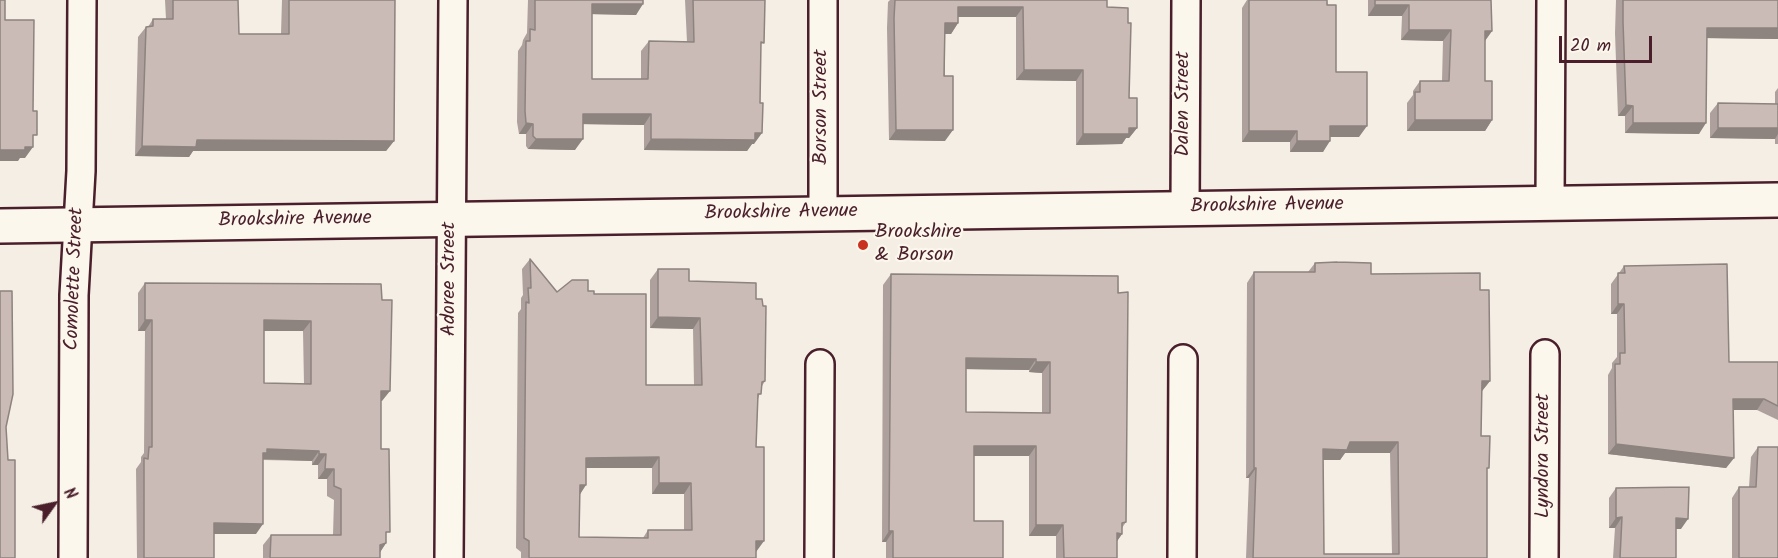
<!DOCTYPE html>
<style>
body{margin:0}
#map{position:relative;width:1778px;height:558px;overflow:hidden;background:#f4eee4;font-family:Kalam,sans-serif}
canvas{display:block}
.north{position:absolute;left:24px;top:474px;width:60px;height:60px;-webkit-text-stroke:4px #fbf7ec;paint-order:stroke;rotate:57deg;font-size:16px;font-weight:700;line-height:24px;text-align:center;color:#4a1f2b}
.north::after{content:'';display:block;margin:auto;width:21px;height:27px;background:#4a1f2b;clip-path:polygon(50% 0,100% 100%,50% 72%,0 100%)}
.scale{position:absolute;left:1559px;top:36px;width:93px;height:27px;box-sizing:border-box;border:3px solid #4a1f2b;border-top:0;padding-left:8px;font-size:18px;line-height:21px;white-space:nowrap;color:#4a1f2b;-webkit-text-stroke:4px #fbf7ec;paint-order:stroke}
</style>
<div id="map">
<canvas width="1778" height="558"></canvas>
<div class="north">N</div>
<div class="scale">20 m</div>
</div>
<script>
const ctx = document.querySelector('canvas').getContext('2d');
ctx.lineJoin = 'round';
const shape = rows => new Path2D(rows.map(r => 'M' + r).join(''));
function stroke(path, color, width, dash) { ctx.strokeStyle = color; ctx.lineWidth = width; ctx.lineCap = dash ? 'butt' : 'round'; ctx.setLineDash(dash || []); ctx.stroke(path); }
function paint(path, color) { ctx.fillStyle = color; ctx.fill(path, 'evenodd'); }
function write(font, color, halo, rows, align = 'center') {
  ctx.font = font + ' Kalam,sans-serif'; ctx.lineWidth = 4.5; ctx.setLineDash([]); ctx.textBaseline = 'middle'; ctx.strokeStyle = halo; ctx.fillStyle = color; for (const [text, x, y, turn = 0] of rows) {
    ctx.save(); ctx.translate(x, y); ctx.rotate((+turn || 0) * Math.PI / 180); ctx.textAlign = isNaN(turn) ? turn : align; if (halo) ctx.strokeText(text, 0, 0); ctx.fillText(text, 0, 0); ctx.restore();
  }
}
const street = shape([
 [1550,204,1551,0],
 [1185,208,1186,0],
 [823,214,823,0],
 [73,558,74,295,81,171,82,0],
 [449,558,453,0],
 [819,558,820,364],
 [1182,558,1183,359],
 [1544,558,1545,354]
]);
const secondary = shape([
 [0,226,1778,200]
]);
const wall = shape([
 [165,0,238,0,239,34,281,34,282,0,395,0,394,141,386,151,193,151,189,157,135,156,138,37,146,27,148,27,153,19,166,19],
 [528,0,643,0,636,15,592,14,592,79,641,79,641,51,649,41,687,42,685,0,765,0,760,48,754,144,752,144,747,151,644,150,644,125,583,124,575,150,528,149,526,146,526,134,519,134,517,122,518,51,522,45,523,40,527,33],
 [890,0,1107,0,1107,7,1137,128,1129,138,1126,138,1122,144,1076,145,1076,81,1016,80,1016,17,958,17,958,23,951,34,945,34,945,141,889,140,887,28,888,2],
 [1247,0,1327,0,1336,72,1359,137,1330,137,1323,152,1290,152,1290,142,1242,142,1242,8],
 [1368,0,1491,0,1492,31,1485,41,1485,81,1492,120,1485,131,1407,131,1407,103,1413,95,1413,91,1420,81,1442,81,1443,41,1401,40,1402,16,1368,16],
 [1616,0,1778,0,1778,39,1707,38,1699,134,1625,133,1625,116,1618,116,1615,33],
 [1778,88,1778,144,1775,144,1775,139,1710,138,1710,113,1718,103,1775,104,1775,92],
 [530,259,557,292,588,291,594,294,646,385,694,385,693,329,650,328,650,280,658,269,689,281,756,299,765,381,762,386,758,399,756,447,756,558,521,558,521,552,516,548,518,313,521,309,521,298,523,295,522,269],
 [586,468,652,468,652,494,684,494,684,530,648,530,643,538,579,537,580,494],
 [1315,263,1371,274,1480,290,1490,381,1482,391,1481,436,1487,471,1487,558,1246,558,1249,478,1246,478,1247,283,1254,272,1308,272],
 [1345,453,1390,453,1392,554,1324,554,1323,460,1340,460],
 [1624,266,1729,362,1778,362,1778,420,1757,410,1733,410,1734,458,1726,468,1608,454,1608,375,1612,368,1612,363,1617,357,1617,314,1611,314,1611,284],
 [891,274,1118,276,1126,522,1122,528,1122,534,1117,541,1117,558,1056,558,1056,536,1029,536,1029,456,974,456,974,521,1003,558,886,558,886,542,882,542,883,285],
 [966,369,1029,370,1029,372,1042,373,1042,413,966,412],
 [145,283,381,284,382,401,381,401,381,449,386,538,386,543,380,552,380,558,263,558,263,545,271,535,333,535,334,500,327,496,327,479,318,479,318,465,312,465,312,461,263,460,256,534,214,534,214,558,137,558,136,469,141,462,141,457,144,453,145,331,138,331,138,293],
 [264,331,303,331,304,384,264,383],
 [1758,447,1778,558,1732,558,1732,498,1739,487,1749,487,1751,457],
 [1616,488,1681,529,1676,529,1676,558,1613,558,1615,528,1609,528,1609,498]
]);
const shadedWall = shape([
 [592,4,643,4,636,15,585,14],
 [1375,5,1409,5,1402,16,1368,16],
 [958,7,1023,7,1016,17,950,17],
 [945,23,958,23,951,34,937,34],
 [1707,28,1778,28,1778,39,1700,38],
 [1409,30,1451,30,1443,41,1401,40],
 [1485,31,1492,31,1484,42],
 [1024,70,1083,70,1076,81,1016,80],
 [1626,105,1633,106,1625,116,1618,116],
 [583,114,651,114,644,125,575,124],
 [1415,120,1492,120,1485,131,1407,131],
 [526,123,533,124,526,134,519,134],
 [1633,123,1706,123,1699,134,1625,133],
 [1330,126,1367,126,1359,137,1322,137],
 [1129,128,1137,128,1129,138,1126,138,1122,144,1076,145,1083,134],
 [1718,128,1778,128,1778,134,1775,139,1710,138],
 [896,130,953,130,945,141,889,140],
 [1249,131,1297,131,1290,142,1242,142],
 [755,133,762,133,754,144,752,144,747,151,644,150,651,139],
 [536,139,583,139,575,150,528,149],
 [197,140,394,141,386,151,193,151,189,157,135,156,142,146],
 [1297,141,1330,141,1323,152,1290,152],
 [25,147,33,147,25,158,20,158,18,161,0,161,0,150],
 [1618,304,1624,304,1617,314,1611,314],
 [658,317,700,318,693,329,650,328],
 [145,320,152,320,145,331,138,331],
 [264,320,311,321,303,331,256,331],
 [966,358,1036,359,1029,370,959,369],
 [1036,362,1050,362,1042,373,1029,372],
 [1482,381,1490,381,1482,391,1475,391],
 [381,391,390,391,382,401,374,401],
 [1733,399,1764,399,1757,410,1726,410],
 [1350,442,1398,442,1390,453,1345,453,1340,460,1316,460,1323,449],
 [1616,444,1734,458,1726,468,1608,454],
 [974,446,1036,446,1029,456,967,456],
 [267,449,319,451,312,461,262,459,263,453],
 [319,454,326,454,318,465,312,465],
 [659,457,652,468,579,468,586,458],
 [1254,468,1256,468,1249,478,1246,478],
 [325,469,334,469,327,479,318,479],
 [659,483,691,483,684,494,652,494],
 [580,485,586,485,579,496],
 [1622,517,1615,528,1609,528,1616,518],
 [1676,518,1688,519,1681,529,1668,529],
 [214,523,263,524,256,534,206,534],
 [1036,525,1063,525,1056,536,1029,536],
 [889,531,893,531,886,542,882,542],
 [1117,533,1122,534,1115,544],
 [756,541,764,541,756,552],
 [386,543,379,554,380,545]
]);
const building = shape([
 [0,0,5,0,5,20,34,20,33,111,37,111,37,135,33,135,33,147,25,147,25,150,0,150,0,0],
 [173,0,238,0,239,34,289,34,289,0,395,0,394,141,197,140,196,147,142,146,146,27,153,26,153,19,173,19,173,0],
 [535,0,643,0,643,4,592,4,592,79,648,79,649,41,694,42,693,0,765,0,764,43,761,42,760,103,763,103,762,133,755,133,755,140,651,139,651,114,583,114,583,139,536,139,533,136,533,124,526,123,525,111,526,41,530,41,530,29,535,30,535,0],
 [895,0,1107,0,1107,7,1128,8,1128,23,1131,23,1129,98,1137,98,1137,128,1129,128,1129,134,1083,134,1083,70,1024,70,1023,7,958,7,958,23,945,23,944,76,953,76,953,130,896,130,894,18,895,0],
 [1249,0,1327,0,1327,5,1336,5,1336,72,1367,72,1367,126,1330,126,1330,141,1297,141,1297,131,1249,131,1249,0],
 [1375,0,1491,0,1492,31,1485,31,1485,81,1492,81,1492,120,1415,120,1415,92,1420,92,1420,81,1449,81,1451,30,1409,30,1409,5,1375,5,1375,0],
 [1623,0,1778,0,1778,28,1707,28,1706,123,1633,123,1633,106,1626,105,1623,22,1623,0],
 [1718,103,1778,104,1778,128,1718,128,1718,103],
 [530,259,557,292,572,280,588,280,588,291,594,291,594,294,646,294,646,385,702,385,700,318,658,317,658,269,689,269,689,281,756,283,756,299,762,299,763,306,766,306,765,381,762,382,761,394,758,394,756,447,764,447,764,541,756,541,756,558,529,558,529,541,524,538,524,522,526,302,529,303,528,288,531,288,530,259],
 [659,457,659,483,691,483,692,530,648,530,648,538,579,537,580,485,586,485,586,458,659,457],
 [1337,262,1371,263,1371,274,1480,273,1480,290,1489,290,1490,381,1482,381,1481,436,1490,436,1489,468,1487,468,1487,558,1253,558,1256,468,1254,468,1254,272,1315,272,1315,263,1337,262],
 [1350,442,1398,442,1399,554,1324,554,1323,449,1347,450,1350,442],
 [1727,264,1729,362,1778,362,1778,406,1764,399,1733,399,1734,458,1616,444,1615,364,1620,364,1620,353,1625,353,1624,304,1618,304,1618,273,1625,273,1624,266,1727,264],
 [891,274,1118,276,1118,293,1128,292,1126,522,1122,523,1122,534,1117,533,1117,558,1064,558,1063,525,1036,525,1036,446,974,446,974,521,1003,521,1003,558,893,558,893,531,889,531,891,274],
 [966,358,1036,359,1036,362,1050,362,1050,413,966,412,966,358],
 [145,283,381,284,382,300,392,300,390,391,381,391,381,449,389,449,390,532,386,532,386,543,380,545,380,558,270,558,271,535,341,535,341,489,334,486,334,469,325,469,326,454,319,454,319,451,267,449,267,453,263,453,263,524,214,523,214,558,144,558,144,458,148,459,149,447,152,447,152,320,145,320,145,283],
 [264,320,311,321,311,384,264,383,264,320],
 [0,291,12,291,13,394,6,427,8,460,15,460,15,558,0,558,0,291],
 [1758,447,1778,447,1778,558,1739,558,1739,487,1756,487,1758,447],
 [1689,487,1688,519,1676,518,1676,558,1620,558,1622,517,1616,518,1616,488,1689,487]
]);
const markers = [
 [863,245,6,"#c8321e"]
];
const streetNames = [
 ["Dalen Street",1185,104,-90],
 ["Borson Street",823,107,-90],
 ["Brookshire Avenue",1267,207,-1],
 ["Brookshire Avenue",781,214,-1],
 ["Brookshire Avenue",295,221,-1],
 ["Comolette Street",76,279,-88],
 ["Adoree Street",451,279,-90],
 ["Lyndora Street",1545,456,-90]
];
const poiNames = [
 ["Brookshire",875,234],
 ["& Borson",875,257]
];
stroke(street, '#4a1f2b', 32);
stroke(secondary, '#4a1f2b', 38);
stroke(street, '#fbf7ec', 27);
stroke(secondary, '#fbf7ec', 33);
paint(wall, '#aea19d');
paint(shadedWall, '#8d837f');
paint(building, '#cabbb6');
stroke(building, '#8d837f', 1.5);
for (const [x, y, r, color] of markers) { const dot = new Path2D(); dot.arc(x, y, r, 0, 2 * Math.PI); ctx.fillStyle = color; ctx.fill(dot); stroke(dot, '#fbf7ec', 2); }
write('20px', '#4a1f2b', '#fbf7ec', streetNames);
write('20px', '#4a1f2b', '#fbf7ec', poiNames, 'left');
</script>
